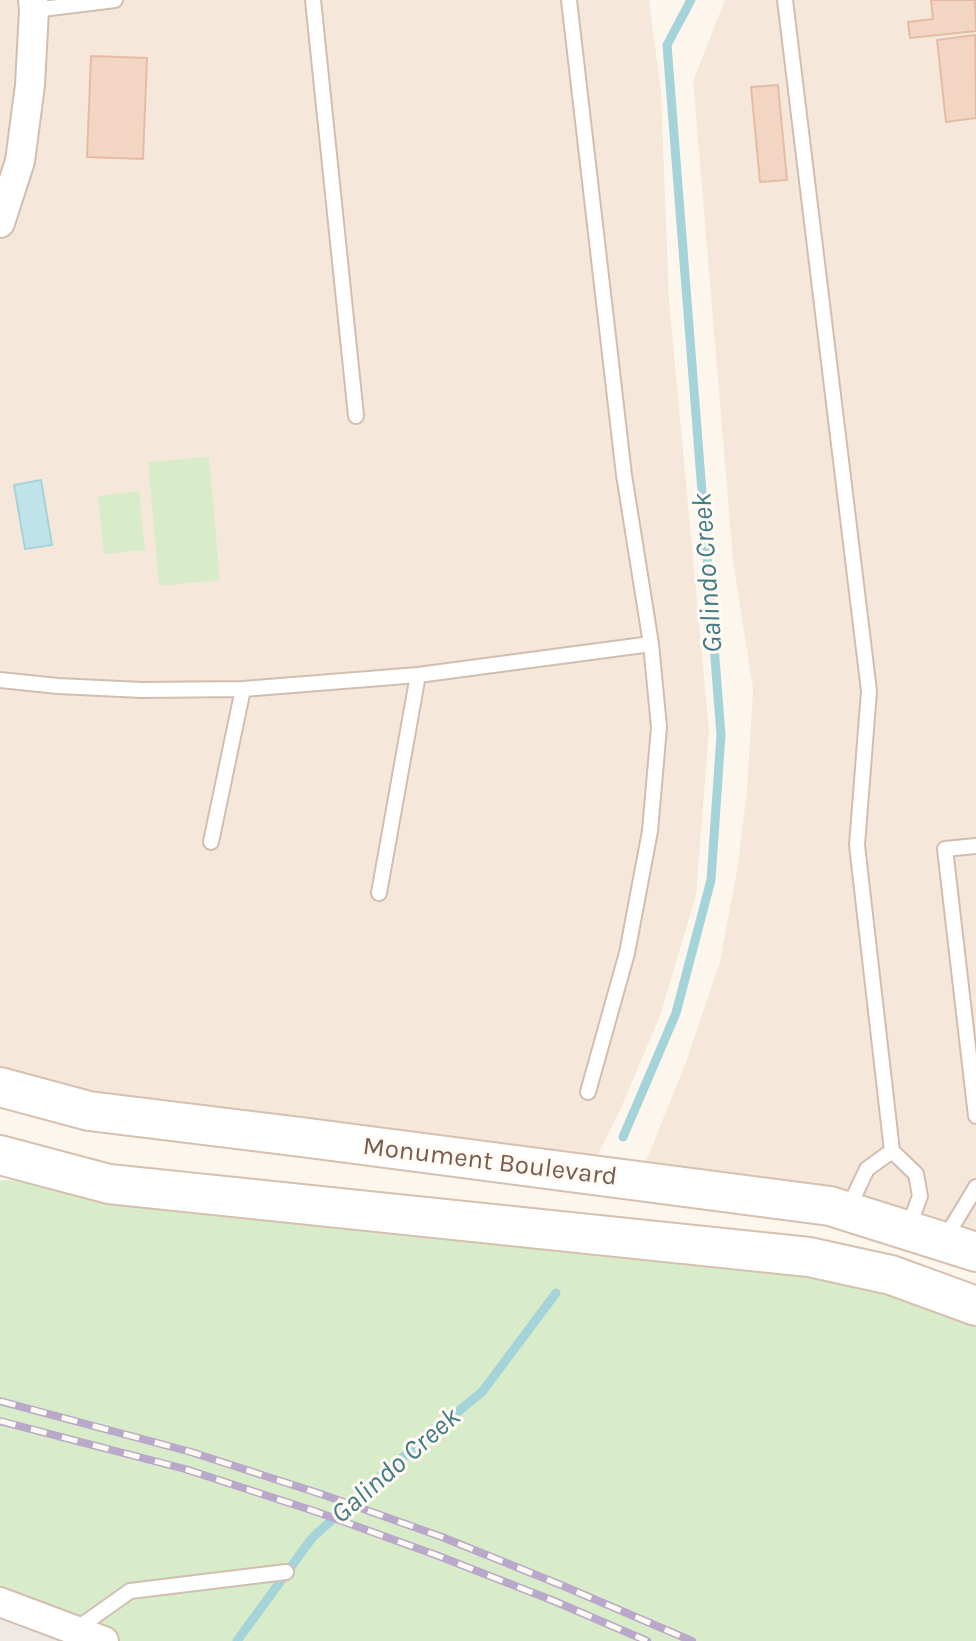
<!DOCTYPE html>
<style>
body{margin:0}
canvas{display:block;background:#fdf6ec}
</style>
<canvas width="976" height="1641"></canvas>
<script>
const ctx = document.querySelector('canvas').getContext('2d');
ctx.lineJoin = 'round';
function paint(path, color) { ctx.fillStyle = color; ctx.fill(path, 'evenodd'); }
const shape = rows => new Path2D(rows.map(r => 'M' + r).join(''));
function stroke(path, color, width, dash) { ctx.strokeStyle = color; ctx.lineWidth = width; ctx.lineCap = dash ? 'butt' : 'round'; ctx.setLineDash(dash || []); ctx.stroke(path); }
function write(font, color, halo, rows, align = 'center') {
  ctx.font = font + ' Karla,sans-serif'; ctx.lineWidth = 6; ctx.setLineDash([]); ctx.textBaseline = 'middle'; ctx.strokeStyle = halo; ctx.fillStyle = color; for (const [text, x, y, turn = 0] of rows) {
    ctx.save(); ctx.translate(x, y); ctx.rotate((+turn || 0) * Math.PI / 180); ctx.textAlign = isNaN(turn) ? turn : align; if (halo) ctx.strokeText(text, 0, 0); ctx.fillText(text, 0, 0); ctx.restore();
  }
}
const residential = shape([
 [0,0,649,0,661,92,669,300,709,730,696,895,660,1016,618,1115,588,1174,301,1137,0,1073],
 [725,0,976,0,976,1252,638,1181,686,1062,720,962,737,870,747,790,753,689,733,561,693,81]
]);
const industrial = shape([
 [0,1607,101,1641,0,1641]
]);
const green = shape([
 [209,457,220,580,159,586,148,462],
 [139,491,145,550,104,554,98,496],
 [0,1180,109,1184,809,1257,976,1306,976,1641,103,1641,0,1602]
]);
const water = shape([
 [41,480,52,545,25,549,14,485,41,480]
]);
const stream = shape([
 [623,1137,676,1013,711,880,721,735,667,45,691,0],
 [237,1641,312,1538,387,1470,482,1392,556,1293]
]);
const building = shape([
 [931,0,975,0,976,31,910,38,908,22,933,19,931,0],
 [975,35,976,118,946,122,937,40,975,35],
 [91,56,147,58,143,159,87,157,91,56],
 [778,85,787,180,760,182,751,87,778,85]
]);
const lane = shape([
 [313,0,356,416],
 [569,0,624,475,651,644,659,727,650,831,627,953,588,1092],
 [785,0,869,691,857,845,892,1151],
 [34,10,115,0],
 [0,680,58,686,142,690,243,689,418,675,651,644],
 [211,842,243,689],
 [976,846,945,849,976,1116],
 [379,893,418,675],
 [847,1211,867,1169,892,1151,916,1174,920,1196,908,1229],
 [944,1240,976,1187],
 [75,1630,130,1591,286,1572]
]);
const street = shape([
 [0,223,20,161,30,85,34,10,33,0],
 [0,1602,104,1641]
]);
const secondary = shape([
 [0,1087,89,1111,301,1137,830,1206,976,1252],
 [0,1155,109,1184,809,1257,891,1275,976,1306]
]);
const rail = shape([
 [0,1401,191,1452,324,1495,442,1537,561,1585,692,1641],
 [0,1421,185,1469,317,1512,436,1555,554,1601,647,1641]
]);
const streetNames = [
 ["Monument Boulevard",490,1162,7]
];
const waterNames = [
 ["Galindo Creek",708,573,-94],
 ["Galindo Creek",396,1466,-41]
];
paint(residential, '#f5e8da');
paint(industrial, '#efe9e4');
paint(green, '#d8ecc9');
paint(water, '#bfe3e8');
stroke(water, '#a5d3da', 2);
stroke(stream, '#a5d3da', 9);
paint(building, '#f3d5c3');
stroke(building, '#e6bba3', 2);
stroke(lane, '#d1beb0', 18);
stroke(street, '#d1beb0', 32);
stroke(secondary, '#d6c0b0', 42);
stroke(lane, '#fff', 14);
stroke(street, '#fff', 28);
stroke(secondary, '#fff', 38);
stroke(rail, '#b9a8c9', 8);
stroke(rail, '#fffaf3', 5, [16]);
write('26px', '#7a5c4d', '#fffaf3', streetNames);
write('italic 28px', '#437c86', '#fffaf3', waterNames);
</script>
